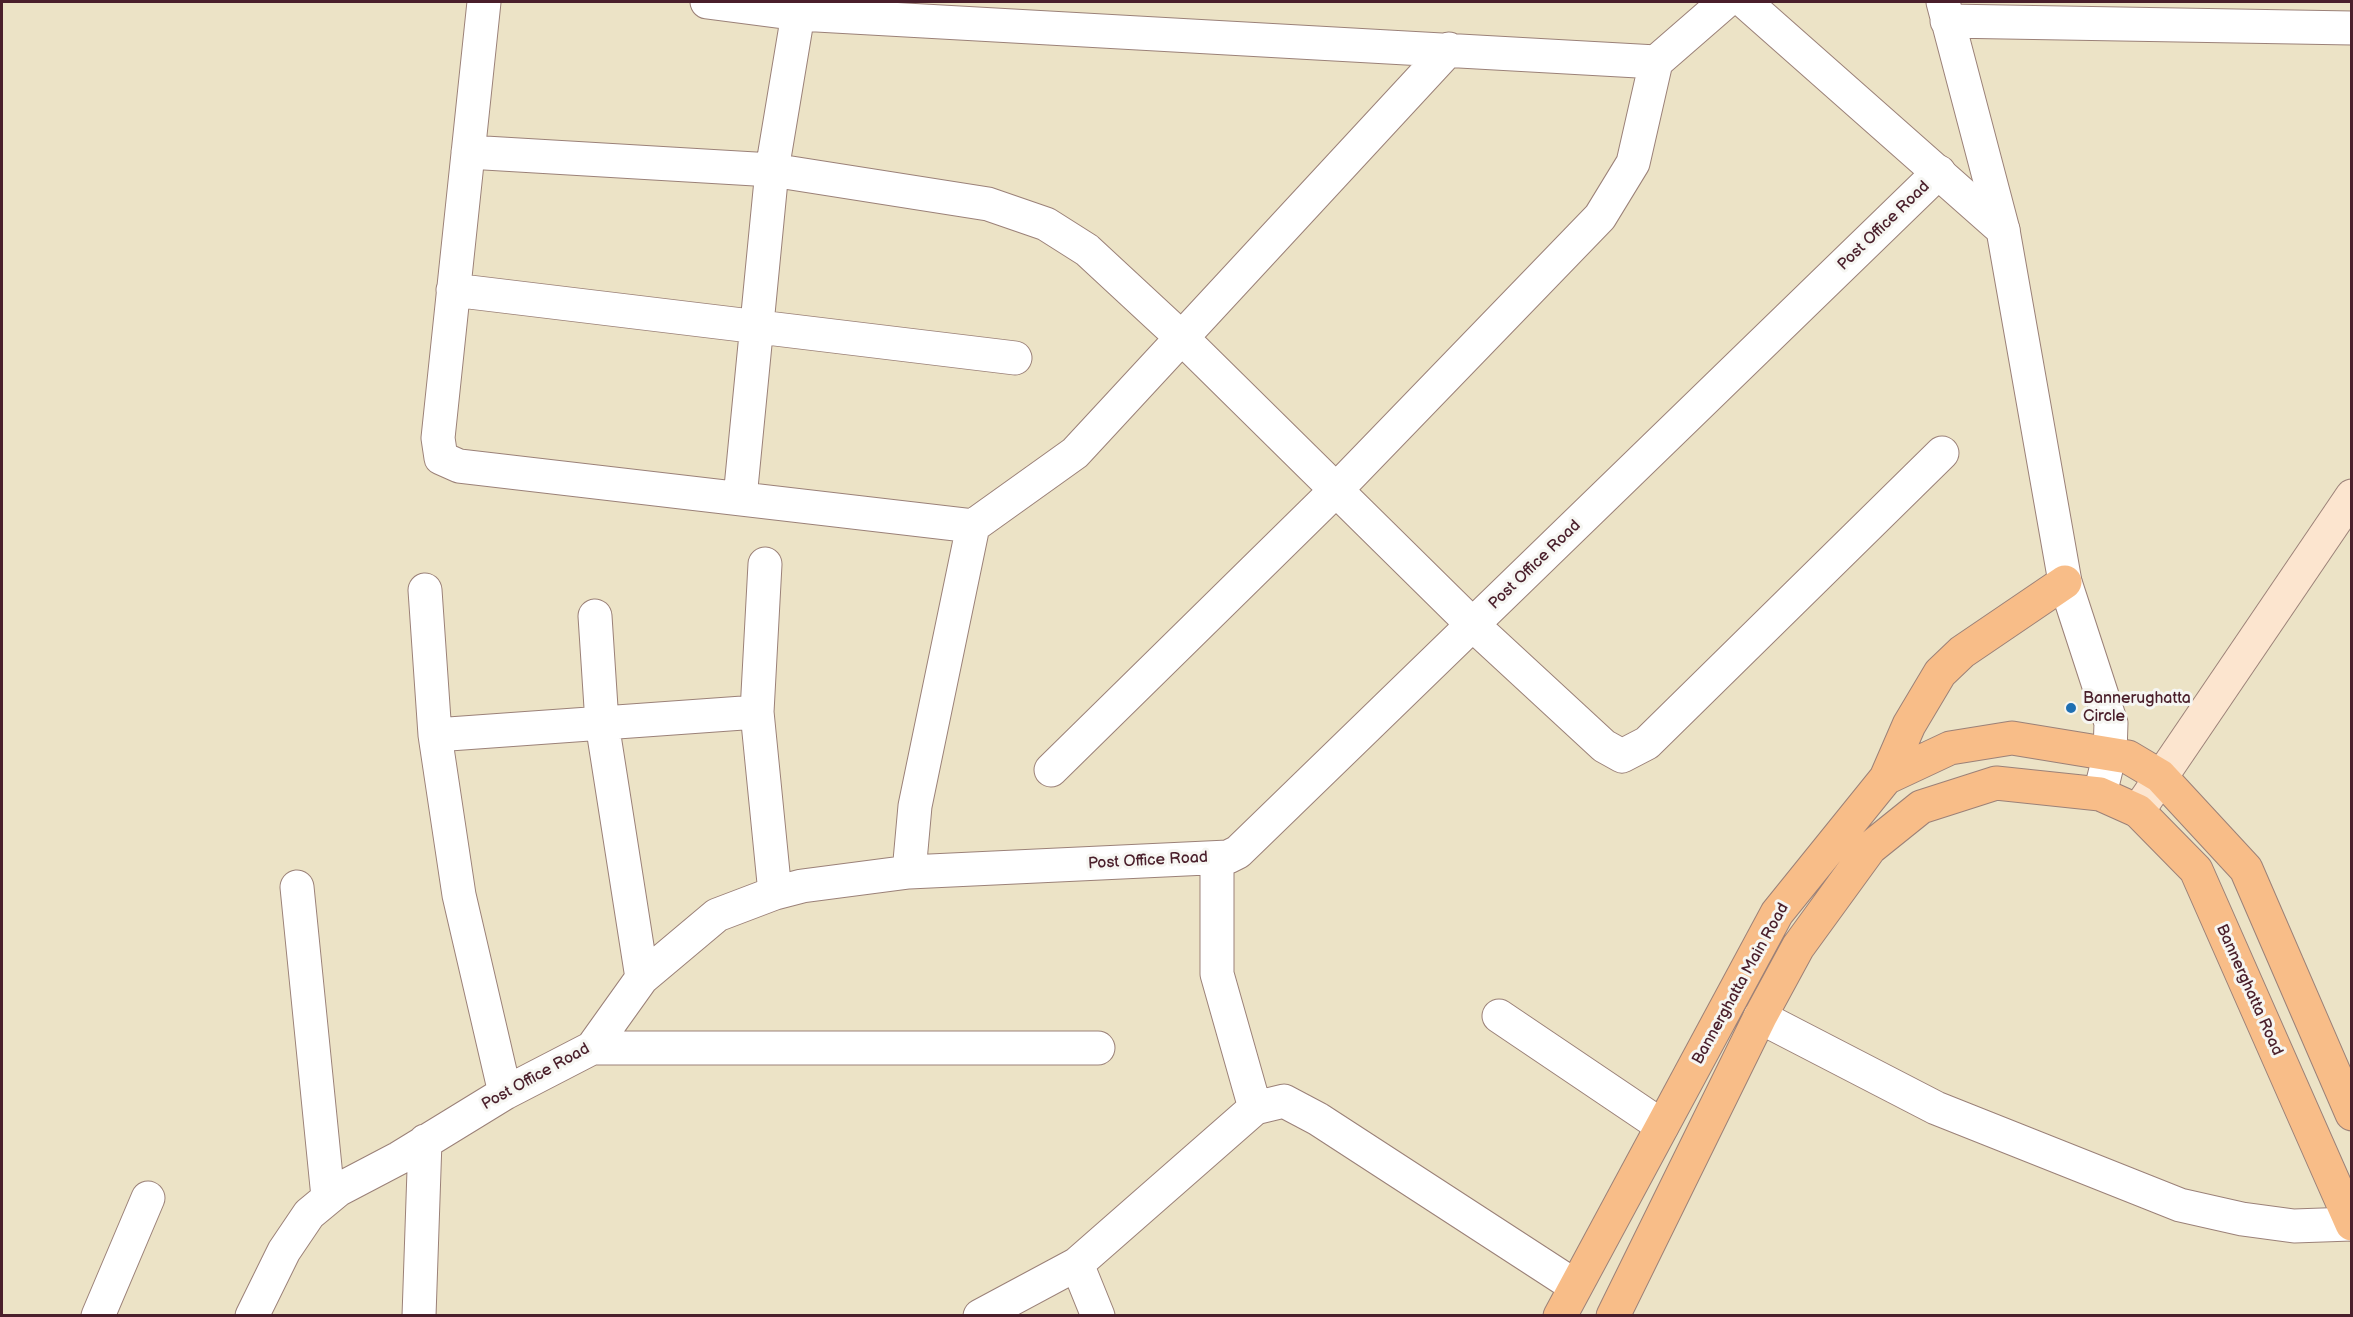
<!DOCTYPE html>
<style>
body{margin:0}
#map{position:relative;width:2353px;height:1317px;overflow:hidden;background:#ece3c6;font-family:"Balsamiq Sans",sans-serif}
canvas{display:block}
.frame{position:absolute;inset:0;border:3px solid #4a1f2b;pointer-events:none}
</style>
<div id="map">
<canvas width="2353" height="1317"></canvas>
<div class="frame"></div>
</div>
<script>
const ctx = document.querySelector('canvas').getContext('2d');
ctx.lineJoin = 'round';
const shape = rows => new Path2D(rows.map(r => 'M' + r).join(''));
function stroke(path, color, width, dash) { ctx.strokeStyle = color; ctx.lineWidth = width; ctx.lineCap = dash ? 'butt' : 'round'; ctx.setLineDash(dash || []); ctx.stroke(path); }
function write(font, color, halo, rows, align = 'center') {
  ctx.font = font + ' "Balsamiq Sans",sans-serif'; ctx.lineWidth = 6; ctx.setLineDash([]); ctx.textBaseline = 'middle'; ctx.strokeStyle = halo; ctx.fillStyle = color; for (const [text, x, y, turn = 0] of rows) {
    ctx.save(); ctx.translate(x, y); ctx.rotate((+turn || 0) * Math.PI / 180); ctx.textAlign = isNaN(turn) ? turn : align; if (halo) ctx.strokeText(text, 0, 0); ctx.fillText(text, 0, 0); ctx.restore();
  }
}
const minor = shape([
 [484,2,438,438,441,458,459,466,973,526,1075,453,1449,49],
 [707,2,799,14,1656,62,1725,2],
 [1943,2,2003,230],
 [1947,21,2352,28],
 [468,152,772,170,988,204,1046,224,1087,250,1183,339,1473,625,1604,746,1622,756,1647,743,1942,453],
 [453,290,1015,358],
 [740,498,772,170,800,2],
 [765,564,757,712,775,893],
 [425,590,435,735,459,895,505,1093],
 [595,616,602,723,642,978],
 [435,735,757,712],
 [1051,770,1336,490,1600,217,1633,163,1656,62],
 [1217,858,1217,974,1255,1108],
 [909,872,915,806,973,526],
 [297,887,328,1197],
 [1499,1016,1662,1126],
 [1760,1017,1936,1108,2180,1205,2242,1219,2294,1226,2351,1224],
 [592,1048,1098,1048],
 [1077,1264,1098,1316],
 [98,1316,148,1198],
 [252,1316,284,1251,309,1214,338,1190,399,1158,505,1093,592,1048,642,978,717,915,775,893,802,886,909,872,1228,857,1238,852,1939,172],
 [419,1316,425,1141],
 [980,1316,1077,1264,1255,1108,1284,1101,1318,1119,1575,1286]
]);
const tertiary = shape([
 [1745,2,2003,230,2065,582,2111,723,2110,753,2100,794]
]);
const secondary = shape([
 [2138,811,2352,496]
]);
const primary = shape([
 [1886,778,1909,725,1940,673,1962,652,2065,582],
 [1560,1316,1777,913,1886,778,1950,748,2012,738,2128,757,2160,776,2246,869,2352,1114],
 [1613,1316,1760,1017,1798,947,1870,848,1921,807,1996,783,2100,794,2138,811,2196,870,2352,1224]
]);
const markers = [
 [2071,708,6,"#1f6fb2"]
];
const streetNames = [
 ["Post Office Road",1884,226,-44],
 ["Post Office Road",1535,565,-44],
 ["Post Office Road",1148,861,-3],
 ["Bannerghatta Main Road",1741,984,-61],
 ["Bannerghatta Road",2249,990,66],
 ["Post Office Road",536,1077,-29]
];
const poiNames = [
 ["Bannerughatta",2083,699],
 ["Circle",2083,717]
];
stroke(minor, '#9b8178', 35);
stroke(tertiary, '#9b8178', 35);
stroke(secondary, '#9b8178', 35);
stroke(primary, '#9b8178', 35);
stroke(minor, '#fff', 33);
stroke(tertiary, '#fff', 33);
stroke(secondary, '#fce5cf', 33);
stroke(primary, '#f8bd88', 33);
for (const [x, y, r, color] of markers) { const dot = new Path2D(); dot.arc(x, y, r, 0, 2 * Math.PI); ctx.fillStyle = color; ctx.fill(dot); stroke(dot, '#f6f6f2', 2); }
write('16px', '#4a1f2b', '#f6f6f2', streetNames);
write('16px', '#4a1f2b', '#f6f6f2', poiNames, 'left');
</script>
